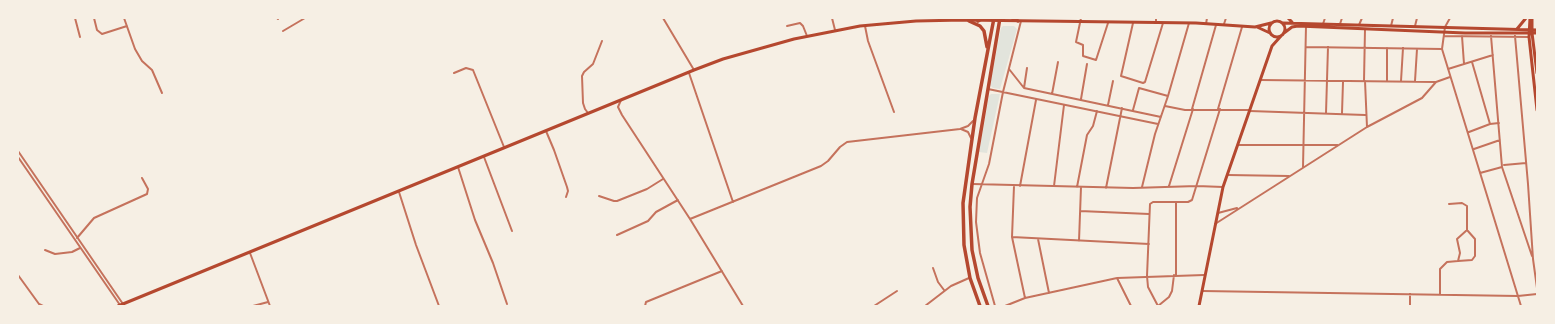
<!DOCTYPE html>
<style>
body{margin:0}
#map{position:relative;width:1555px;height:324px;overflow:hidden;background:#f6efe4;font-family:"Roboto Condensed",sans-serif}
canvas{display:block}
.frame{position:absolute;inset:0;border:19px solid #f6efe4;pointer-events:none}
</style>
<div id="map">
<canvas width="1555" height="324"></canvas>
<div class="frame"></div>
</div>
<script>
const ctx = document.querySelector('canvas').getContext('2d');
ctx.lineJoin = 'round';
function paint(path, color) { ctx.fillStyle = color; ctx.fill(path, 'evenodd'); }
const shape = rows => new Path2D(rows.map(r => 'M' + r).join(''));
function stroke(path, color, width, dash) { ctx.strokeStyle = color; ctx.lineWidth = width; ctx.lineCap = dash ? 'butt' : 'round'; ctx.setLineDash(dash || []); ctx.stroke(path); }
const green = shape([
 [1003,26,1014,26,1017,29,1000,89,993,88,990,85,1001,28],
 [991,94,1000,94,987,153,979,152,989,96]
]);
const minor = shape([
 [75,18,80,37],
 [94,18,97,30,102,34,127,26],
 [124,18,135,49,142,61,152,70,162,93],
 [277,18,278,19],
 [663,18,694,70],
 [832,18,835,30],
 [1081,18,1076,42,1083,45,1083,56,1096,60,1108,23],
 [1450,18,1445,27,1442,49,1521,306],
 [1133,23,1121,76,1143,83,1145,82,1163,23],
 [1156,23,1156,18],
 [1206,24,1207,18],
 [1224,24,1226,18],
 [1323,24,1325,18],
 [1340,24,1342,18],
 [1359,25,1362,18],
 [787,26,800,23,803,26,807,36],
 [865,26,868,41,894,112],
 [1391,26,1393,18],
 [1415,26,1417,18],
 [283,31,305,18],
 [1444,36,1529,37],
 [1462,36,1464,64],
 [1491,36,1502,167,1532,256],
 [1515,36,1528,184,1533,259,1537,288],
 [1306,47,1442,49],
 [1387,48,1387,81],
 [1472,62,1490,124],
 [1009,69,1024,88,1161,117],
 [1448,69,1493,55],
 [454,73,466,68,473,70,504,147],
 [689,73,733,202],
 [1261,80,1436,82],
 [1364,81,1365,29],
 [1365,81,1367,127],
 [1401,81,1403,48],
 [1415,81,1417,49],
 [1024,88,1027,68],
 [988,89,1158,124],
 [1052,94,1058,62],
 [1081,99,1087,64],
 [621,100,618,107,622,115,690,219,743,306],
 [1108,105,1113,81],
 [1165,106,1185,110,1249,110],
 [1192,109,1216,25],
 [1218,109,1242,27],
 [1133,110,1139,88,1168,96],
 [1250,111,1365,115],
 [588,113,585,109,583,103,582,76,584,72,593,64,602,41],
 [1326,113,1328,47],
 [1342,113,1343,82],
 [961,129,968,132,971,138],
 [546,131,554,150,567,187,568,191,566,197],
 [1469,132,1490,124,1499,123],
 [1238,145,1337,145],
 [1474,149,1500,140],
 [18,151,123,304],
 [18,157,120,305],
 [484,157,512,231],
 [1504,165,1526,163],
 [458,167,475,220,493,263,507,304],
 [1303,167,1306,26],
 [1480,173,1502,167],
 [1228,175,1289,176],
 [973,184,1133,188,1197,186,1223,187],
 [1014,186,1012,237,1025,298],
 [1020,186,1036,100],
 [1054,186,1064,105],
 [1169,186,1193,109],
 [1077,187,1087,135,1093,126,1097,111],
 [1142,187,1155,134,1168,96,1189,23],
 [1106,188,1122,108],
 [399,192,416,245,439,306],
 [599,196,614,201,617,201,647,189,663,179],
 [1080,211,1149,214],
 [1218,213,1237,208],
 [690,219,821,166,828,161,840,147,847,142,960,129,968,126,973,121],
 [1215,224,1367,127,1422,98,1436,82,1450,77],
 [617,235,648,221,656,212,678,200],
 [1012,237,1149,244],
 [77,238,94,218,147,194,148,189,142,178],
 [1038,239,1049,293],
 [1079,241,1081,187],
 [45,250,55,254,72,252,80,248],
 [250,253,270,306],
 [1458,261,1472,260,1475,256,1475,239,1467,230],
 [933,268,938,282,944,290],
 [18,275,39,304,43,306],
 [1176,275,1176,202],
 [1117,278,1131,306],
 [1203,291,1518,296,1537,294],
 [1410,294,1410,306],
 [1440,295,1440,269,1447,262,1458,261,1460,253,1457,239,1467,230,1467,206,1462,203,1449,204],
 [253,306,268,302],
 [645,306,646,302,722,271],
 [874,306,897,291],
 [925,306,951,286,969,278],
 [995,306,980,253,976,222,977,198,989,164,1003,92,1021,21],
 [1005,306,1025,298,1117,278,1204,275],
 [1158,306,1148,287,1147,276,1150,204,1153,202,1188,202,1192,200,1220,109],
 [1158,306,1169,297,1172,291,1174,275]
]);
const secondary = shape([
 [1530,18,1529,37,1537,110],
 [1532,18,1532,33,1537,73]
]);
const primary = shape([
 [1288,18,1292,22],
 '1269 29a8 8 0 1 1 16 0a8 8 0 1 1-16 0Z',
 [1283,23,1537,30],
 [1257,27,1270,33],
 [1517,29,1526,18],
 [1284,33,1292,27,1298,26,1465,33,1537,33],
 [118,306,694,70,723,59,794,39,860,26,916,21,963,20,1196,23,1255,27,1271,23],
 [1199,306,1223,187,1272,46,1281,36]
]);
const trunk = shape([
 [1012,18,1018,21],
 [969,21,980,26,984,31,987,47],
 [978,21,983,18],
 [980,306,970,278,964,245,963,203,975,118,994,18],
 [988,306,978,278,972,250,970,207,972,184,1000,18]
]);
paint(green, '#e2e4dc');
stroke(minor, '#c5725c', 2);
stroke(secondary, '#b5482f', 3);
stroke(primary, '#b5482f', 3);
stroke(trunk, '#b5482f', 3.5);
</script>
